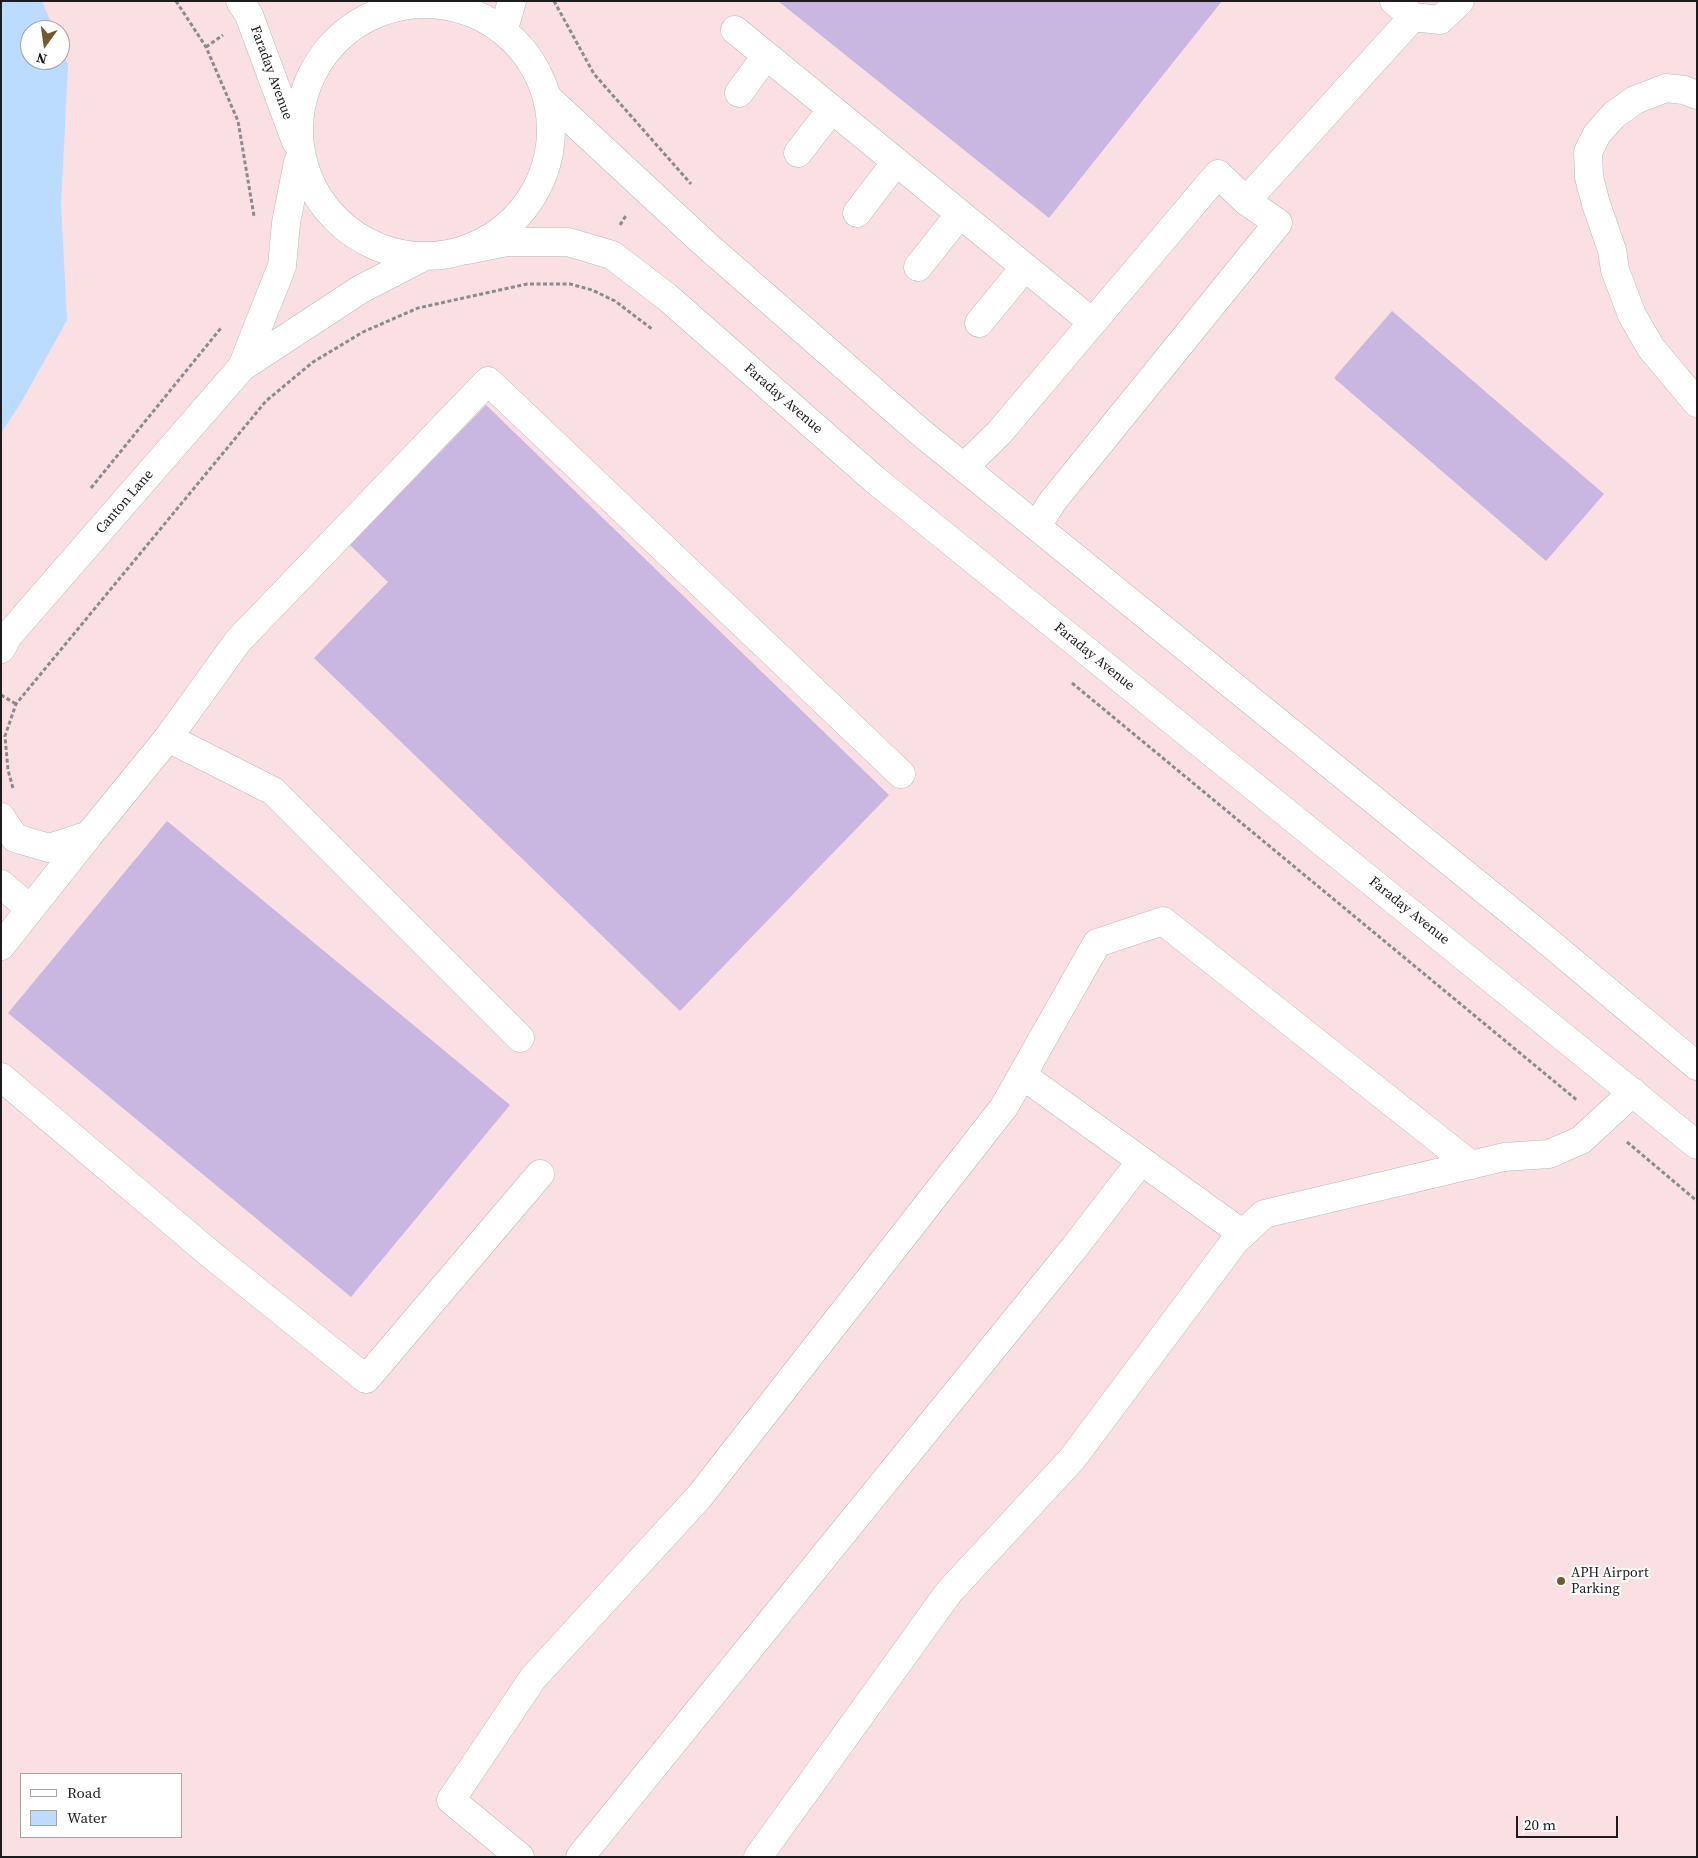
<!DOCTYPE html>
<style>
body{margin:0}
#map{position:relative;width:1698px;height:1858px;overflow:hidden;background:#eff1f7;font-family:"Source Serif 4",serif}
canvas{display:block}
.frame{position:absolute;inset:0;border:2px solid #1c1c1f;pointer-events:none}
.legend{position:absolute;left:20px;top:1773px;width:162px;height:65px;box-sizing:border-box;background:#fff;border:1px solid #a4a4a5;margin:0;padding:6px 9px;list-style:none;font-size:15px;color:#1c1c1f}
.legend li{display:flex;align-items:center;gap:10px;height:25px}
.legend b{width:25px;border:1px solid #a4a4a5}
.north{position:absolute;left:20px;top:20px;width:50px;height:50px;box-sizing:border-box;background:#fff;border:1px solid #a4a4a5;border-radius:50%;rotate:194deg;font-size:14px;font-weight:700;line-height:20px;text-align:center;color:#1c1c1f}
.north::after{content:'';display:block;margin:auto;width:18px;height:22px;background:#735a2b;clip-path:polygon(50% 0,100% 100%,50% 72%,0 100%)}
.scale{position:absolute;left:1516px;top:1816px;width:102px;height:22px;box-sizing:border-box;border:2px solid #1c1c1f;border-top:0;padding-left:6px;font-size:15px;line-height:18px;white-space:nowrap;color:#1c1c1f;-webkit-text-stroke:4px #fff;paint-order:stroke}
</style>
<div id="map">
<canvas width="1698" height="1858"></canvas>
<div class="frame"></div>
<ul class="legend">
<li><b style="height:6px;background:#fff"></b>Road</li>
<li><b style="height:14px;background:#bbdbff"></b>Water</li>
</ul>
<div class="north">N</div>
<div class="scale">20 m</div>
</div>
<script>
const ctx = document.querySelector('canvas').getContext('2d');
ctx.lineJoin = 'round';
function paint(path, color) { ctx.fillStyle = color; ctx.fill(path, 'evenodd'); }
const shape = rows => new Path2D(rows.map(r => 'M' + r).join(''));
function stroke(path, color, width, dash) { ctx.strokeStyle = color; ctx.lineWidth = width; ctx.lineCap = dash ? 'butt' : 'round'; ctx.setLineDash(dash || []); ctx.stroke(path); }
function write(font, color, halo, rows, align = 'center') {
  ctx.font = font + ' "Source Serif 4",serif'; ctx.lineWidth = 4; ctx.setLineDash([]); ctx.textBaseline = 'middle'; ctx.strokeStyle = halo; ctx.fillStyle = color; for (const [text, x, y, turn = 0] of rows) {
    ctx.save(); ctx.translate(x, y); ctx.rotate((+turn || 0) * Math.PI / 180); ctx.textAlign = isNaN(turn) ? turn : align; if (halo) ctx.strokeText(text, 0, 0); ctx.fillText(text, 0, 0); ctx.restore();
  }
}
const industrial = shape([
 [1,1,1697,1,1697,1857,1,1857],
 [30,30,60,30,60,60,30,60],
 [21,1774,181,1774,181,1837,21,1837]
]);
const water = shape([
 [1,1,42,1,54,30,30,30,30,60,60,60,60,46,68,65,61,205,67,320,22,401,1,433]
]);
const building = shape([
 [778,1,1222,1,1049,218],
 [1392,311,1604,494,1546,561,1334,378],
 [486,405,889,795,680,1011,314,658,388,582,350,545],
 [167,821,510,1105,351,1297,8,1013]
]);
const path = shape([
 [176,1,206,47,238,121,254,216],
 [554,1,594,74,691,184],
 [206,47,223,35],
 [620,225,627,214],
 [91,488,221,328],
 [1072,683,1578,1101],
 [1,695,16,704],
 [13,788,8,770,5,736,16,704,266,401,313,362,363,332,418,308,527,284,570,284,592,290,615,301,652,329],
 [1627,1142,1697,1201]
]);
const minor = shape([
 [240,1,249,15,296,142],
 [1394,1,1413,17,1440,20,1460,1],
 '299 130a126 126 0 1 1 252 0a126 126 0 1 1-252 0Z',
 [504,29,512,1],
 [735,30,1092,322],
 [739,93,766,56],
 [1697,95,1684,90,1666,88,1635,100,1614,115,1597,134,1588,152,1589,177,1596,204,1612,250,1615,270,1632,315,1651,348,1697,403],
 [550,100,704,243,919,431,1539,934,1697,1066],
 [798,153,832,109],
 [1246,201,1413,17],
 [857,213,896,162],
 [467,250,507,242,568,242,612,255,667,297,874,479,1697,1145],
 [918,267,960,214],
 [979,323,1025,267],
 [242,367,282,266,286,223,298,162],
 [964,467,999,433,1218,174,1246,201,1278,223,1052,502,1037,526],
 [1,649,8,636,242,367,361,289,423,257],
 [168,738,273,791,520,1038],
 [1,817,15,838,49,848,89,835,168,738,238,641,488,381,901,774],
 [1,884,29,908],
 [1,946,89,835],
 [1022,1075,1243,1234],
 [1,1077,214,1257,366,1379,540,1174],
 [520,1857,451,1800,533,1678,699,1497,1004,1107,1097,943,1163,921,1471,1165],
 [580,1857,1074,1248,1141,1161],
 [758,1857,949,1592,1072,1459,1235,1241,1264,1214,1504,1157,1549,1154,1581,1140,1633,1092]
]);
const markers = [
 [1561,1581,5,"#735a2b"]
];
const streetNames = [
 ["Faraday Avenue",271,73,70],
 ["Faraday Avenue",783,399,41],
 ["Canton Lane",125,502,-49],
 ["Faraday Avenue",1094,657,39],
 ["Faraday Avenue",1409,911,39]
];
const poiNames = [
 ["APH Airport",1571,1573],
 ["Parking",1571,1589]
];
paint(industrial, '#fadfe3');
paint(water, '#bbdbff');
paint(building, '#c9b7e1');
stroke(minor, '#b7b9bf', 29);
stroke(path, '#8a8b8f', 3, [4, 2.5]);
stroke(minor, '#fff', 28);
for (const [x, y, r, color] of markers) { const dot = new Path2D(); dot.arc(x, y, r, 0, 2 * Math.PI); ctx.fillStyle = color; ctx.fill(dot); stroke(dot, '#fff', 2); }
write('14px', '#1c1c1f', '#fff', streetNames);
write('14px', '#1c1c1f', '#fff', poiNames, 'left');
</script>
